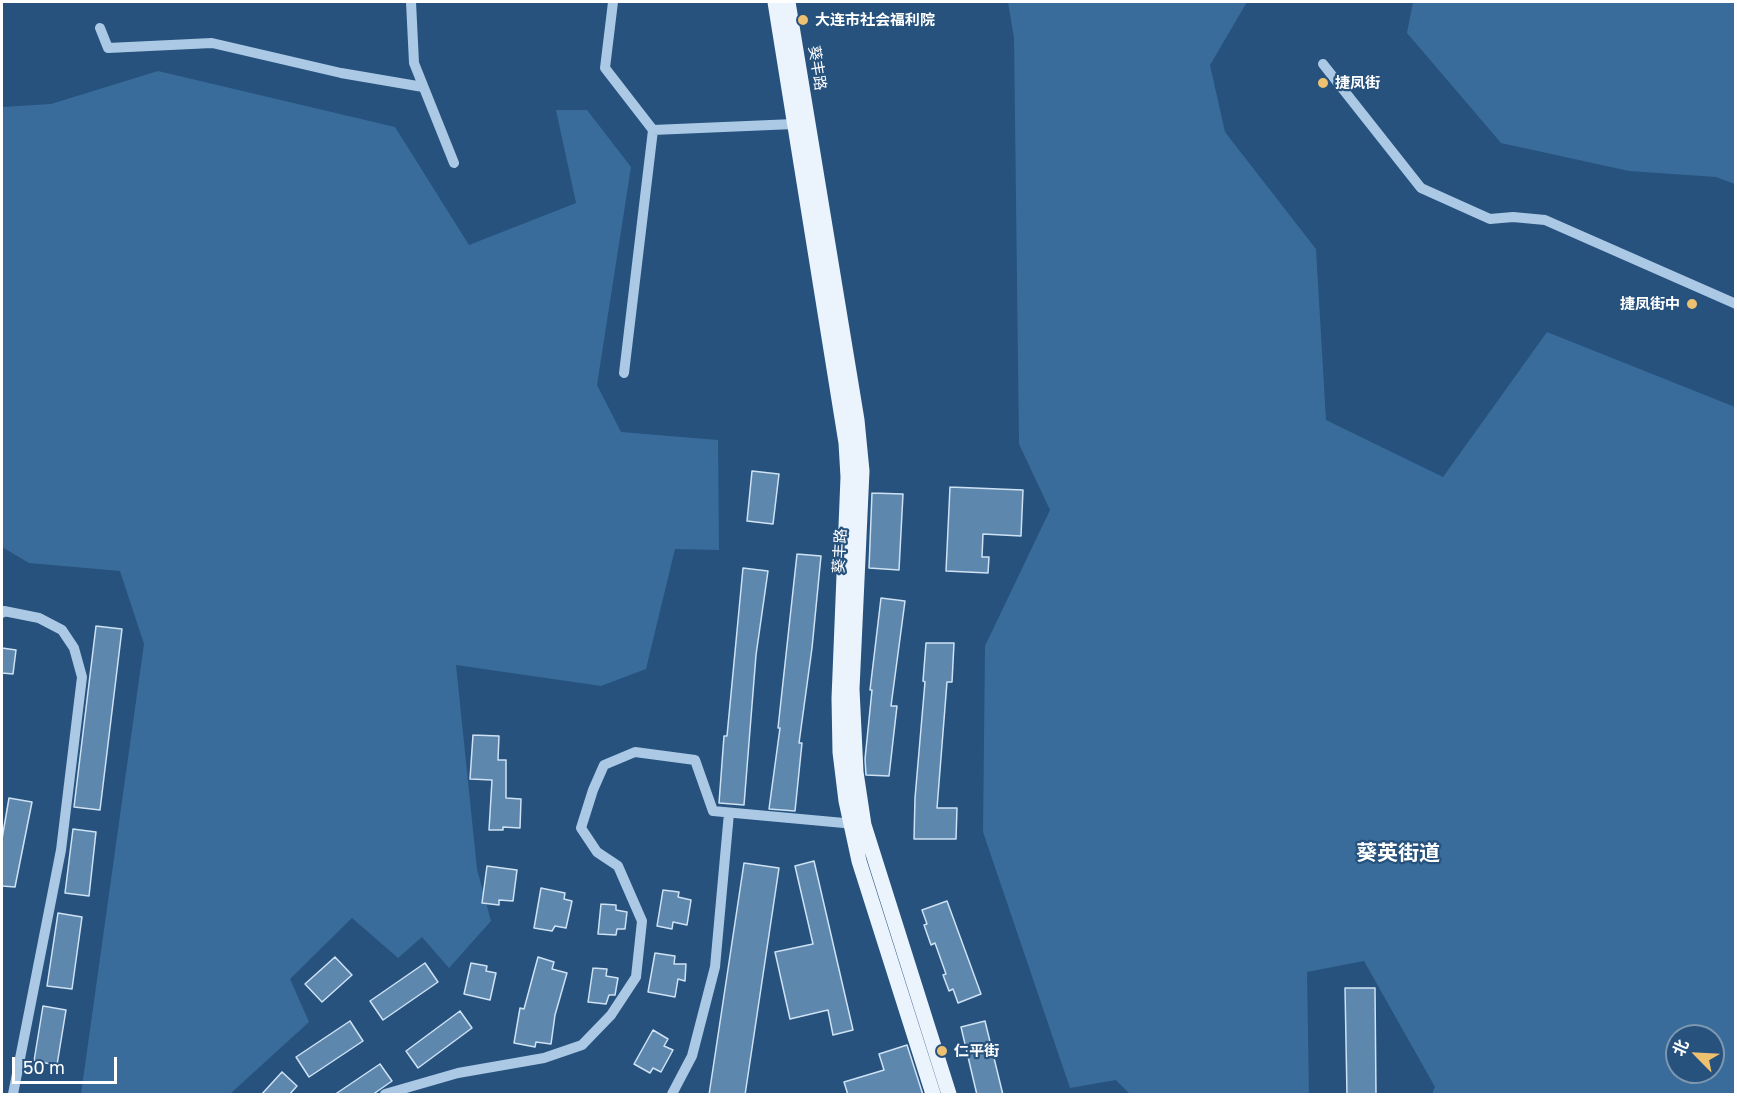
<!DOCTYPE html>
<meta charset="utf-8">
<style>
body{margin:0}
#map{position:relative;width:1737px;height:1096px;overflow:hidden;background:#26527d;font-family:"Golos Text","Noto Sans SC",sans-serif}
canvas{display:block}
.frame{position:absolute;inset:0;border:3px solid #fff;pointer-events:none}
.north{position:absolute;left:1665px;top:1024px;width:60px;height:60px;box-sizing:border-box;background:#26527d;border:2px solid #7d97b1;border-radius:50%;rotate:294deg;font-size:16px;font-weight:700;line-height:24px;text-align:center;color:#fff}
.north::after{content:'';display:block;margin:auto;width:21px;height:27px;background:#eec170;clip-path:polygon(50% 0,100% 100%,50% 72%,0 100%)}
.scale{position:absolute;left:12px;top:1057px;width:105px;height:27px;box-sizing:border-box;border:3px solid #fff;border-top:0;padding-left:8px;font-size:18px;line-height:21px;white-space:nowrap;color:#fff;-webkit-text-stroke:4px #26527d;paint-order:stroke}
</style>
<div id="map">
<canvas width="1737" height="1096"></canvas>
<div class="frame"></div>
<div class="north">北</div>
<div class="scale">50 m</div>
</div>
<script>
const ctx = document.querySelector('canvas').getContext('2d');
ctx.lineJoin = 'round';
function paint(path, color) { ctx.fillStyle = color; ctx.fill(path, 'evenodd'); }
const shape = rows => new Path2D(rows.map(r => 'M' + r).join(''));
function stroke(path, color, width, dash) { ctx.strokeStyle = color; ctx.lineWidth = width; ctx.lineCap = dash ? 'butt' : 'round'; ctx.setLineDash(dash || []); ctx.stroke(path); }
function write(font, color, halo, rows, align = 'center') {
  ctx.font = font + ' "Golos Text","Noto Sans SC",sans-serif'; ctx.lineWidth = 4.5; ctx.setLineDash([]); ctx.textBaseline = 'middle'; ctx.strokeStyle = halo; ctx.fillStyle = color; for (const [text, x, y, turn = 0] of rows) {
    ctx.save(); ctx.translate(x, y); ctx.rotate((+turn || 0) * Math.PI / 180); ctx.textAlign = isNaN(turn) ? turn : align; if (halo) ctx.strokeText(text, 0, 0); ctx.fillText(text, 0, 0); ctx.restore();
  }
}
const green = shape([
 [1008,2,1247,2,1210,65,1225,132,1316,249,1326,420,1443,477,1547,332,1735,407,1735,1094,1432,1094,1435,1087,1364,961,1307,972,1309,1094,1130,1094,1116,1080,1070,1088,983,832,985,646,1050,510,1019,444,1014,38],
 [1677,1036,1713,1036,1713,1072,1677,1072],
 [1413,2,1735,2,1735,184,1716,177,1629,171,1501,143,1407,33],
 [158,71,395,127,469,245,576,203,556,110,587,110,631,167,597,385,621,432,718,440,719,550,675,549,646,669,601,686,456,665,477,869,491,921,449,968,422,937,398,958,352,918,290,979,309,1022,230,1094,81,1094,144,644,120,571,29,563,2,547,2,107,51,104]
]);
const building = shape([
 [752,471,779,474,773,524,747,521,752,471],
 [950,487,1023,490,1021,536,983,534,982,557,989,557,988,573,946,571,950,487],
 [872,493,903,494,899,570,869,568,872,493],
 [797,554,821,556,812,648,799,743,802,743,795,811,769,809,780,728,778,728,797,554],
 [743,568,768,571,756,655,744,805,719,803,724,736,727,736,743,568],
 [881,598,905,601,891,706,897,706,889,776,866,775,865,759,872,690,870,690,881,598],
 [96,626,122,629,100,810,74,807,96,626],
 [926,643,954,643,952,682,947,682,937,808,957,808,956,839,914,839,915,798,925,682,923,681,926,643],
 [2,648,16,650,13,674,2,673,2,648],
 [473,735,499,736,498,760,506,760,506,798,521,799,520,828,503,827,503,830,489,830,492,780,470,779,473,735],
 [9,798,32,802,15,887,2,886,2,839,9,798],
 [73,829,96,832,89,896,65,893,73,829],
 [814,861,853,1030,833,1035,828,1010,790,1019,775,952,813,944,795,866,814,861],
 [744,863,779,868,745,1095,709,1095,744,863],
 [487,866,517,870,513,901,499,900,499,905,482,903,487,866],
 [541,888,565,893,564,899,572,901,566,928,555,926,552,931,534,928,541,888],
 [663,890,679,892,678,897,691,900,687,925,673,922,672,929,657,926,663,890],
 [947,901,981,994,958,1003,953,989,949,991,943,975,946,974,935,943,931,945,924,925,927,924,922,910,947,901],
 [601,904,616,905,616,910,627,912,625,929,617,929,616,935,598,934,601,904],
 [58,913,82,917,72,989,47,986,58,913],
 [655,953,675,956,674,964,686,964,685,981,678,979,675,997,648,992,655,953],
 [335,957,352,975,322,1002,305,984,335,957],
 [538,957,554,962,552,969,567,973,555,1015,551,1044,536,1042,535,1047,514,1043,520,1008,524,1009,538,957],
 [425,963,438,982,383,1020,370,1001,425,963],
 [471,963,487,966,486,971,496,973,490,1000,464,994,471,963],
 [593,968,607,969,606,976,618,978,615,995,609,995,606,1004,588,1002,593,968],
 [1345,988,1375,988,1376,1095,1347,1095,1345,988],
 [43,1006,66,1010,57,1065,34,1061,43,1006],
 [460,1011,472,1028,418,1068,406,1051,460,1011],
 [350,1021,363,1041,309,1077,296,1057,350,1021],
 [985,1021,1003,1095,977,1095,961,1027,985,1021],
 [653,1030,668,1039,664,1046,673,1050,661,1072,653,1068,650,1073,634,1064,653,1030],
 [907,1045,923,1095,848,1095,844,1082,884,1070,879,1054,907,1045],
 [380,1064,392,1081,372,1095,334,1095,380,1064],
 [282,1072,297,1086,289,1095,261,1095,282,1072]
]);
const minor = shape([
 [411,2,414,63,454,163],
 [613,2,605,68,653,130,794,124],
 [100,28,108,48,212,43,341,73,423,87],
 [1323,64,1421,188,1490,219,1513,217,1545,220,1736,304],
 [624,373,653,130],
 [2,613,4,611,39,618,62,630,74,648,82,677,61,850,13,1094],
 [385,1094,458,1073,544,1058,582,1045,611,1015,636,977,642,921,618,866,597,852,581,828,593,790,604,765,635,752,695,760,713,811,855,824],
 [672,1094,692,1056,715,967,729,813]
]);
const major = shape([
 [775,2,846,443,848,477,839,698,840,752,846,801,859,861,933,1094],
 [788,2,857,420,862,471,852,689,856,772,864,825,949,1094]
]);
const markers = [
 [803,20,6,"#eec170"],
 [1323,83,6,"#eec170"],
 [1692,304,6,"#eec170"],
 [942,1051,6,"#eec170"]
];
const poiNames = [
 ["大连市社会福利院",815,20],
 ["捷凤街",1335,83],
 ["捷凤街中",1680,304,"right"],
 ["仁平街",954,1051]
];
const streetNames = [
 ["葵丰路",817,68,81],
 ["葵丰路",840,551,-87]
];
const districtNames = [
 ["葵英街道",1398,853]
];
paint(green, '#396c9b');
paint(building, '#5e87ae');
stroke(building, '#cee2f4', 1.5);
stroke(minor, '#abc9e5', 10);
stroke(major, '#ebf3fd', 15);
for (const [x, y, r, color] of markers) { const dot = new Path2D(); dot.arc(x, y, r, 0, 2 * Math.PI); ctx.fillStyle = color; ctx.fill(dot); stroke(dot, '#26527d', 2); }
write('bold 15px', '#fff', '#26527d', poiNames, 'left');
write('15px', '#fff', '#26527d', streetNames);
write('bold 21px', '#fff', '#26527d', districtNames);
</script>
